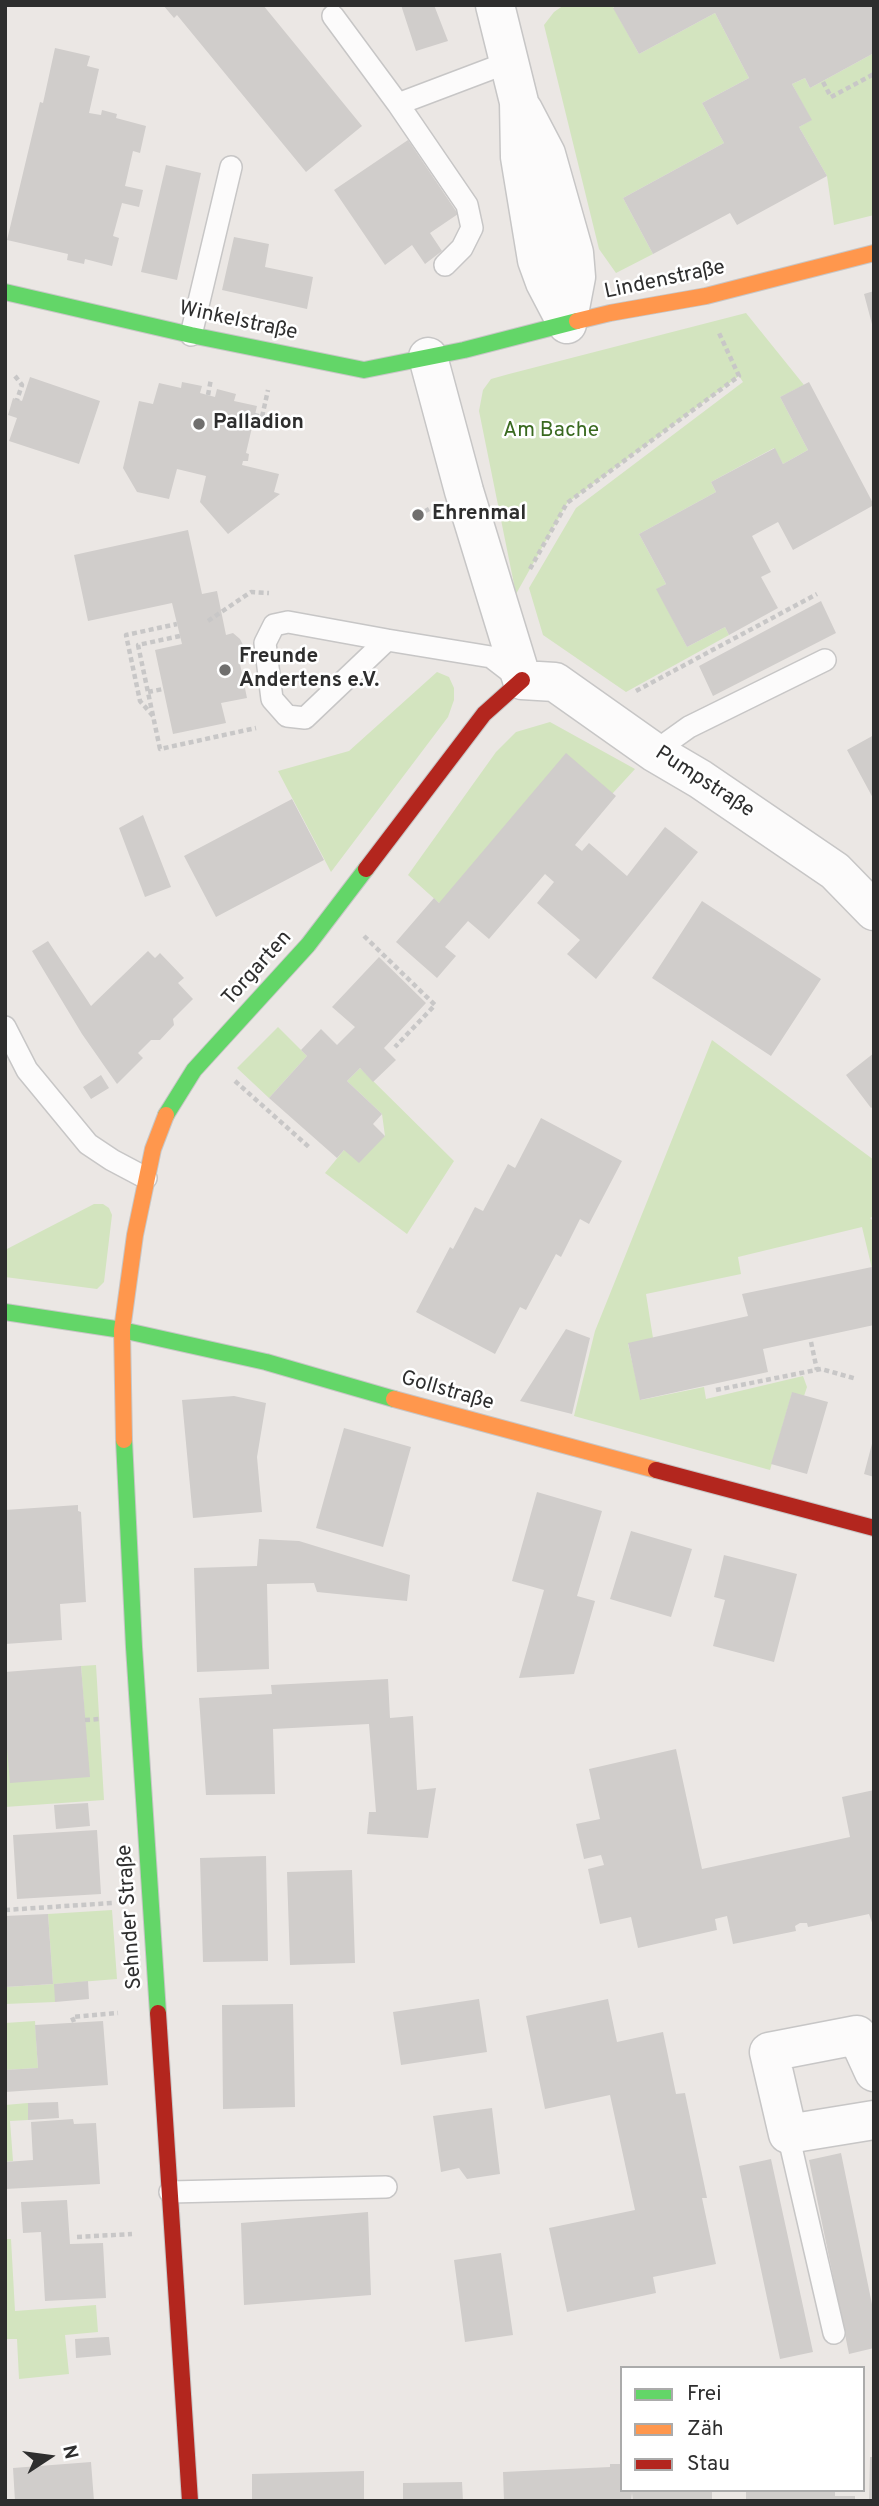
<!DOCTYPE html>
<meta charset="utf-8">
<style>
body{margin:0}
#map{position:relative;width:879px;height:2506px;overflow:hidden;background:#ebe7e4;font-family:Overpass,sans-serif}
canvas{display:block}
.frame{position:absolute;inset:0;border:7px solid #2e2e2e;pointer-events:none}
.legend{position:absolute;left:620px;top:2366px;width:245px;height:126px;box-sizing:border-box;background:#fff;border:2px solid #ababab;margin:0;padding:9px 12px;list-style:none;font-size:21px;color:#2e2e2e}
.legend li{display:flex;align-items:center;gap:14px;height:35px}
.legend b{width:35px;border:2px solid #ababab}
.north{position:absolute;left:14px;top:2422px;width:70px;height:70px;-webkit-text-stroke:5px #fff;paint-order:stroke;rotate:77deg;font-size:19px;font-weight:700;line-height:28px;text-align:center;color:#2e2e2e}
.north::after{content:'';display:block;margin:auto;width:24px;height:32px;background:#2e2e2e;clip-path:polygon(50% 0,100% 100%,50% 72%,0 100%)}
</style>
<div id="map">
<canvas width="879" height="2506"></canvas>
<div class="frame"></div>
<ul class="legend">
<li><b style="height:9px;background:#63d668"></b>Frei</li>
<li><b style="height:9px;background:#ff974d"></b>Zäh</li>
<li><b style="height:9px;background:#b3261e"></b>Stau</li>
</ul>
<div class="north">N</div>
</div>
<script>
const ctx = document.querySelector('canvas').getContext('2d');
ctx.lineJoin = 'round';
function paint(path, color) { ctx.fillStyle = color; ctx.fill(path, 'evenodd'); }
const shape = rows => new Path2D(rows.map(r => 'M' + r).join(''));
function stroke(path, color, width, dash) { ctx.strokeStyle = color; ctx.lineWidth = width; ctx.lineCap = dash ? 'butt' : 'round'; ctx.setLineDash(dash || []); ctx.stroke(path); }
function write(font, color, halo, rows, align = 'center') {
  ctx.font = font + ' Overpass,sans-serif'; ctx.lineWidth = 5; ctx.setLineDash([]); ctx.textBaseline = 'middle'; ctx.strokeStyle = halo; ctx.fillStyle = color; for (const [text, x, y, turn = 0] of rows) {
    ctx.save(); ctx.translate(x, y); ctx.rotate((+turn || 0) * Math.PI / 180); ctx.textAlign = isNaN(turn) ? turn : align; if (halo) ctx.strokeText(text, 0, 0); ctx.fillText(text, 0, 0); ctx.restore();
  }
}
const green = shape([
 [564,5,612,5,639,54,715,13,749,78,702,103,724,143,623,198,653,254,616,273,599,249,544,25,554,12],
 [874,53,874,215,834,225,827,176,799,127,811,120,792,84,805,78,810,88],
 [746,313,804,385,780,397,808,450,783,464,774,448,711,482,716,492,639,534,666,584,657,589,687,647,725,627,729,635,626,692,543,635,529,588,576,508,743,382,739,376,567,503,516,594,479,411,483,390,491,379,509,374],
 [437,672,449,677,454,688,454,700,448,717,331,872,278,771,349,751],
 [550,722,635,769,613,793,439,903,408,875,496,752,516,732],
 [278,1027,307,1056,269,1098,237,1068],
 [712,1040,874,1160,874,1216,870,1218,874,1222,874,1277,862,1227,738,1257,741,1274,646,1294,653,1338,628,1344,641,1400,704,1387,706,1399,803,1376,807,1387,804,1396,792,1393,770,1470,574,1416,595,1331],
 [360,1068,454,1161,407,1234,325,1173,344,1150,385,1136,382,1114,347,1081],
 [94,1204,103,1204,109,1208,112,1215,104,1282,97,1289,5,1277,5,1250],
 [96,1665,104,1800,5,1807,5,1725,89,1777,81,1666],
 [112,1910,117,1979,55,1984,55,2002,5,2004,5,1987,53,1984,48,1914],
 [35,2021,38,2068,5,2070,5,2023],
 [28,2103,28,2120,10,2121,13,2161,5,2162,5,2105],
 [5,2239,11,2239,15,2311,96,2305,98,2332,65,2335,69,2374,19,2379,17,2339,5,2339]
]);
const building = shape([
 [163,5,263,5,362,126,306,172,177,15,174,18],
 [401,5,434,5,448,41,416,51],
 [617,5,874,5,874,53,810,88,805,78,792,84,812,120,799,127,827,176,737,225,730,213,653,254,623,198,724,143,702,103,749,78,715,13,639,54,613,8],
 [55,48,90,56,87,66,99,69,89,113,101,115,102,110,117,114,116,118,146,126,140,153,133,151,125,186,143,190,139,207,122,203,113,236,119,238,112,266,85,259,84,264,67,260,68,254,7,240,40,102,43,103],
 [408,140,458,214,430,233,442,251,425,264,412,245,385,265,334,190],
 [166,165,201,173,177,280,141,272],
 [234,237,269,244,265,267,313,277,307,309,222,290],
 [874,291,874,328,873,328,864,294],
 [30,377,100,401,79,464,9,441,17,418,8,415,13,398,22,401],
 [182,382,202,386,200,393,215,397,217,389,236,394,234,401,257,406,246,453,249,454,248,461,243,461,242,465,279,474,274,492,280,494,228,534,200,502,206,476,177,469,169,499,137,492,123,468,139,401,153,404,159,383,181,388],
 [809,382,874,505,793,550,778,522,752,536,771,572,761,577,778,608,729,635,725,627,687,647,656,589,666,584,639,534,716,492,711,482,775,448,783,464,808,450,780,397],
 [188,530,202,594,217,591,226,635,233,633,240,639,244,647,244,656,240,664,247,698,221,703,226,723,173,734,155,650,182,644,172,603,88,621,74,555],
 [821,601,836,633,713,696,699,666],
 [874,735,874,800,847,750],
 [566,753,616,796,575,845,582,851,589,843,627,876,665,827,698,852,596,979,567,954,580,940,537,903,554,882,545,874,489,939,468,921,445,947,456,956,437,978,396,942,434,898,439,903],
 [292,799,324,860,216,917,184,856],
 [143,815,171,887,145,897,119,828],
 [702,901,821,979,771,1056,652,978],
 [48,941,91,1006,148,951,155,958,160,953,184,978,178,983,193,999,173,1019,174,1025,160,1040,151,1040,138,1053,143,1058,117,1084,82,1034,32,951],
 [379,957,426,1003,384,1048,396,1060,373,1082,360,1068,347,1081,382,1114,373,1124,385,1136,359,1163,344,1150,337,1158,269,1098,307,1056,301,1050,321,1029,337,1045,355,1027,332,1007],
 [874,1053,874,1106,871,1108,846,1075],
 [101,1075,109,1088,91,1099,83,1087],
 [541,1118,622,1161,589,1224,580,1219,561,1257,556,1254,526,1310,520,1307,495,1354,416,1312,450,1247,453,1249,475,1207,483,1211,508,1164,515,1168],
 [872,1267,874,1277,874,1325,763,1349,768,1372,640,1400,628,1343,748,1316,742,1294],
 [566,1329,590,1338,572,1414,520,1401],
 [792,1392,828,1402,807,1474,771,1464],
 [234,1396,266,1403,257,1457,262,1512,193,1518,182,1400],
 [344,1428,411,1447,383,1547,316,1528],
 [873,1440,874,1440,874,1477,864,1474],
 [537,1492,602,1511,577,1596,595,1601,574,1674,519,1678,544,1590,512,1581],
 [78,1505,78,1511,81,1512,86,1602,60,1604,62,1640,5,1644,5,1510],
 [631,1531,692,1549,671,1617,610,1599],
 [259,1539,299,1541,410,1575,407,1601,317,1592,314,1583,267,1584,269,1669,197,1672,194,1568,257,1566],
 [724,1555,797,1574,774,1662,713,1646,725,1600,714,1597],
 [81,1666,90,1777,10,1783,5,1725,5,1672],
 [388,1679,390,1718,413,1716,417,1790,436,1788,428,1838,367,1834,369,1812,376,1812,369,1724,273,1729,275,1794,206,1795,199,1698,272,1694,271,1685],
 [676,1749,702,1869,850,1837,842,1797,874,1790,874,1928,869,1914,808,1927,807,1923,800,1923,795,1926,796,1931,733,1944,727,1916,715,1919,717,1930,638,1948,631,1917,600,1924,588,1869,604,1865,601,1855,584,1859,576,1824,600,1819,589,1769],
 [88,1803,90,1826,56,1829,54,1805],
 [97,1830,101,1894,17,1899,13,1835],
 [266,1856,268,1961,203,1962,200,1858],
 [352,1870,355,1963,290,1965,287,1872],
 [48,1914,53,1984,5,1987,5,1916],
 [88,1981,89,1999,55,2002,54,1984],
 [479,1999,487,2052,401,2065,393,2012],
 [608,1999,617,2042,663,2032,676,2094,685,2093,707,2198,702,2198,716,2264,653,2277,656,2293,567,2312,549,2228,635,2210,610,2095,545,2109,526,2016],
 [293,2004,295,2107,223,2109,222,2005],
 [103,2021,108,2085,5,2092,5,2070,38,2068,35,2025],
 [58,2102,59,2118,28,2120,28,2103],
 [492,2108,500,2174,467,2179,459,2168,441,2172,433,2116],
 [73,2119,74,2124,96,2123,100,2184,5,2189,5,2162,33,2160,31,2122],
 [841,2153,874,2314,874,2348,849,2354,809,2160],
 [771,2159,813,2352,780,2359,739,2166],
 [67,2200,70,2244,103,2243,106,2298,45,2301,41,2232,23,2233,21,2202],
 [368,2212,371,2295,244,2305,241,2223],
 [501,2253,513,2335,465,2342,454,2260],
 [106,2337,109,2337,111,2355,76,2358,75,2339],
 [870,2457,874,2457,874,2501,869,2501],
 [91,2462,94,2501,15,2501,13,2468],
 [610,2464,622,2464,622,2490,712,2490,712,2501,633,2501,632,2493,631,2501,504,2501,503,2472,610,2467],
 [364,2471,364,2501,252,2501,252,2474],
 [462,2482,463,2501,403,2501,403,2483],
 [746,2490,835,2490,835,2496,855,2496,855,2501,746,2501]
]);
const path = shape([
 [823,82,831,97,874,74],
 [15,376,22,385,17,400],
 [208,395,211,379],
 [254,415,262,417,268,390],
 [418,515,429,509],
 [530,569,567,503,739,376,719,333],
 [208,621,251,592,269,593],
 [180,636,138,645,160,749,256,728],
 [636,691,817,594],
 [148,692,163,689],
 [153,716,140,701,126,635,177,624],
 [364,936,435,1005,395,1047],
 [235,1081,310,1148],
 [811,1342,817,1370],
 [716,1390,821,1369,857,1379],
 [85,1720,99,1719],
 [5,1910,112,1903],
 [74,2022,72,2017,118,2013],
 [77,2237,132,2234]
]);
const lane = shape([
 [333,16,398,104,509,62],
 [398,104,467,205,472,228,462,248,445,265],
 [191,335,231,167],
 [387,640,288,622,274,625,265,643,272,699,287,716,305,718,387,640,491,657,517,677],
 [654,752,689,727,825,660],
 [5,1027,27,1070,88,1144,112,1160,146,1178],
 [788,2134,834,2333],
 [170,2192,386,2187]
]);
const street = shape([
 [495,5,519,102,520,157,537,260,545,282,567,324],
 [523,110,546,154,574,253,576,277,567,324],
 [428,357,464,491,522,680,555,682,654,752,700,779,835,871,874,911],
 [874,2072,857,2035,769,2052,788,2134,874,2120]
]);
const fast = shape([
 [5,292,191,335,364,370,464,350,577,321],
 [166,1115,194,1070,308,945,366,869],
 [5,1312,122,1330,266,1362,394,1399],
 [124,1440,134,1647,158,2013]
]);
const slow = shape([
 [577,321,610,313,706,296,874,253],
 [394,1399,656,1470],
 [124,1440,122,1330,135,1235,153,1149,166,1115]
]);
const jam = shape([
 [366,869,484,714,522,680],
 [656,1470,874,1528],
 [158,2013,190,2501]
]);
const markers = [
 [199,424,7,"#706f6e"],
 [418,515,7,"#706f6e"],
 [225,670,7,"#706f6e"]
];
const streetNames = [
 ["Lindenstraße",665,281,-12],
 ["Winkelstraße",238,322,12],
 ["Pumpstraße",704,783,33],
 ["Torgarten",258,969,-48],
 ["Gollstraße",447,1392,16],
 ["Sehnder Straße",131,1917,-94]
];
const poiNames = [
 ["Palladion",213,424],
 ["Ehrenmal",432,515],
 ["Freunde",239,658],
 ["Andertens e.V.",239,682]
];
const parkNames = [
 ["Am Bache",551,432]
];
paint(green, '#d3e4bf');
paint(building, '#d0cdcb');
stroke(lane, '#c7c6c6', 24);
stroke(street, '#c7c6c6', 41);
stroke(fast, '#c7c6c6', 18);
stroke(slow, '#c7c6c6', 18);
stroke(jam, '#c7c6c6', 18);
stroke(path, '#c8c7c7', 4.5, [5, 3.5]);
stroke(lane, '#fcfbfb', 21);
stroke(street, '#fcfbfb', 38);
stroke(fast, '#63d668', 16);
stroke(slow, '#ff974d', 16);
stroke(jam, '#b3261e', 16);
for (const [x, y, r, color] of markers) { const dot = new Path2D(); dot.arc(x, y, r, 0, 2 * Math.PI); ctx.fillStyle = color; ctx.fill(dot); stroke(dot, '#fff', 2.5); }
write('21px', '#2e2e2e', '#fff', streetNames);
write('bold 21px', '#2e2e2e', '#fff', poiNames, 'left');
write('21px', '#39691f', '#fff', parkNames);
</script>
